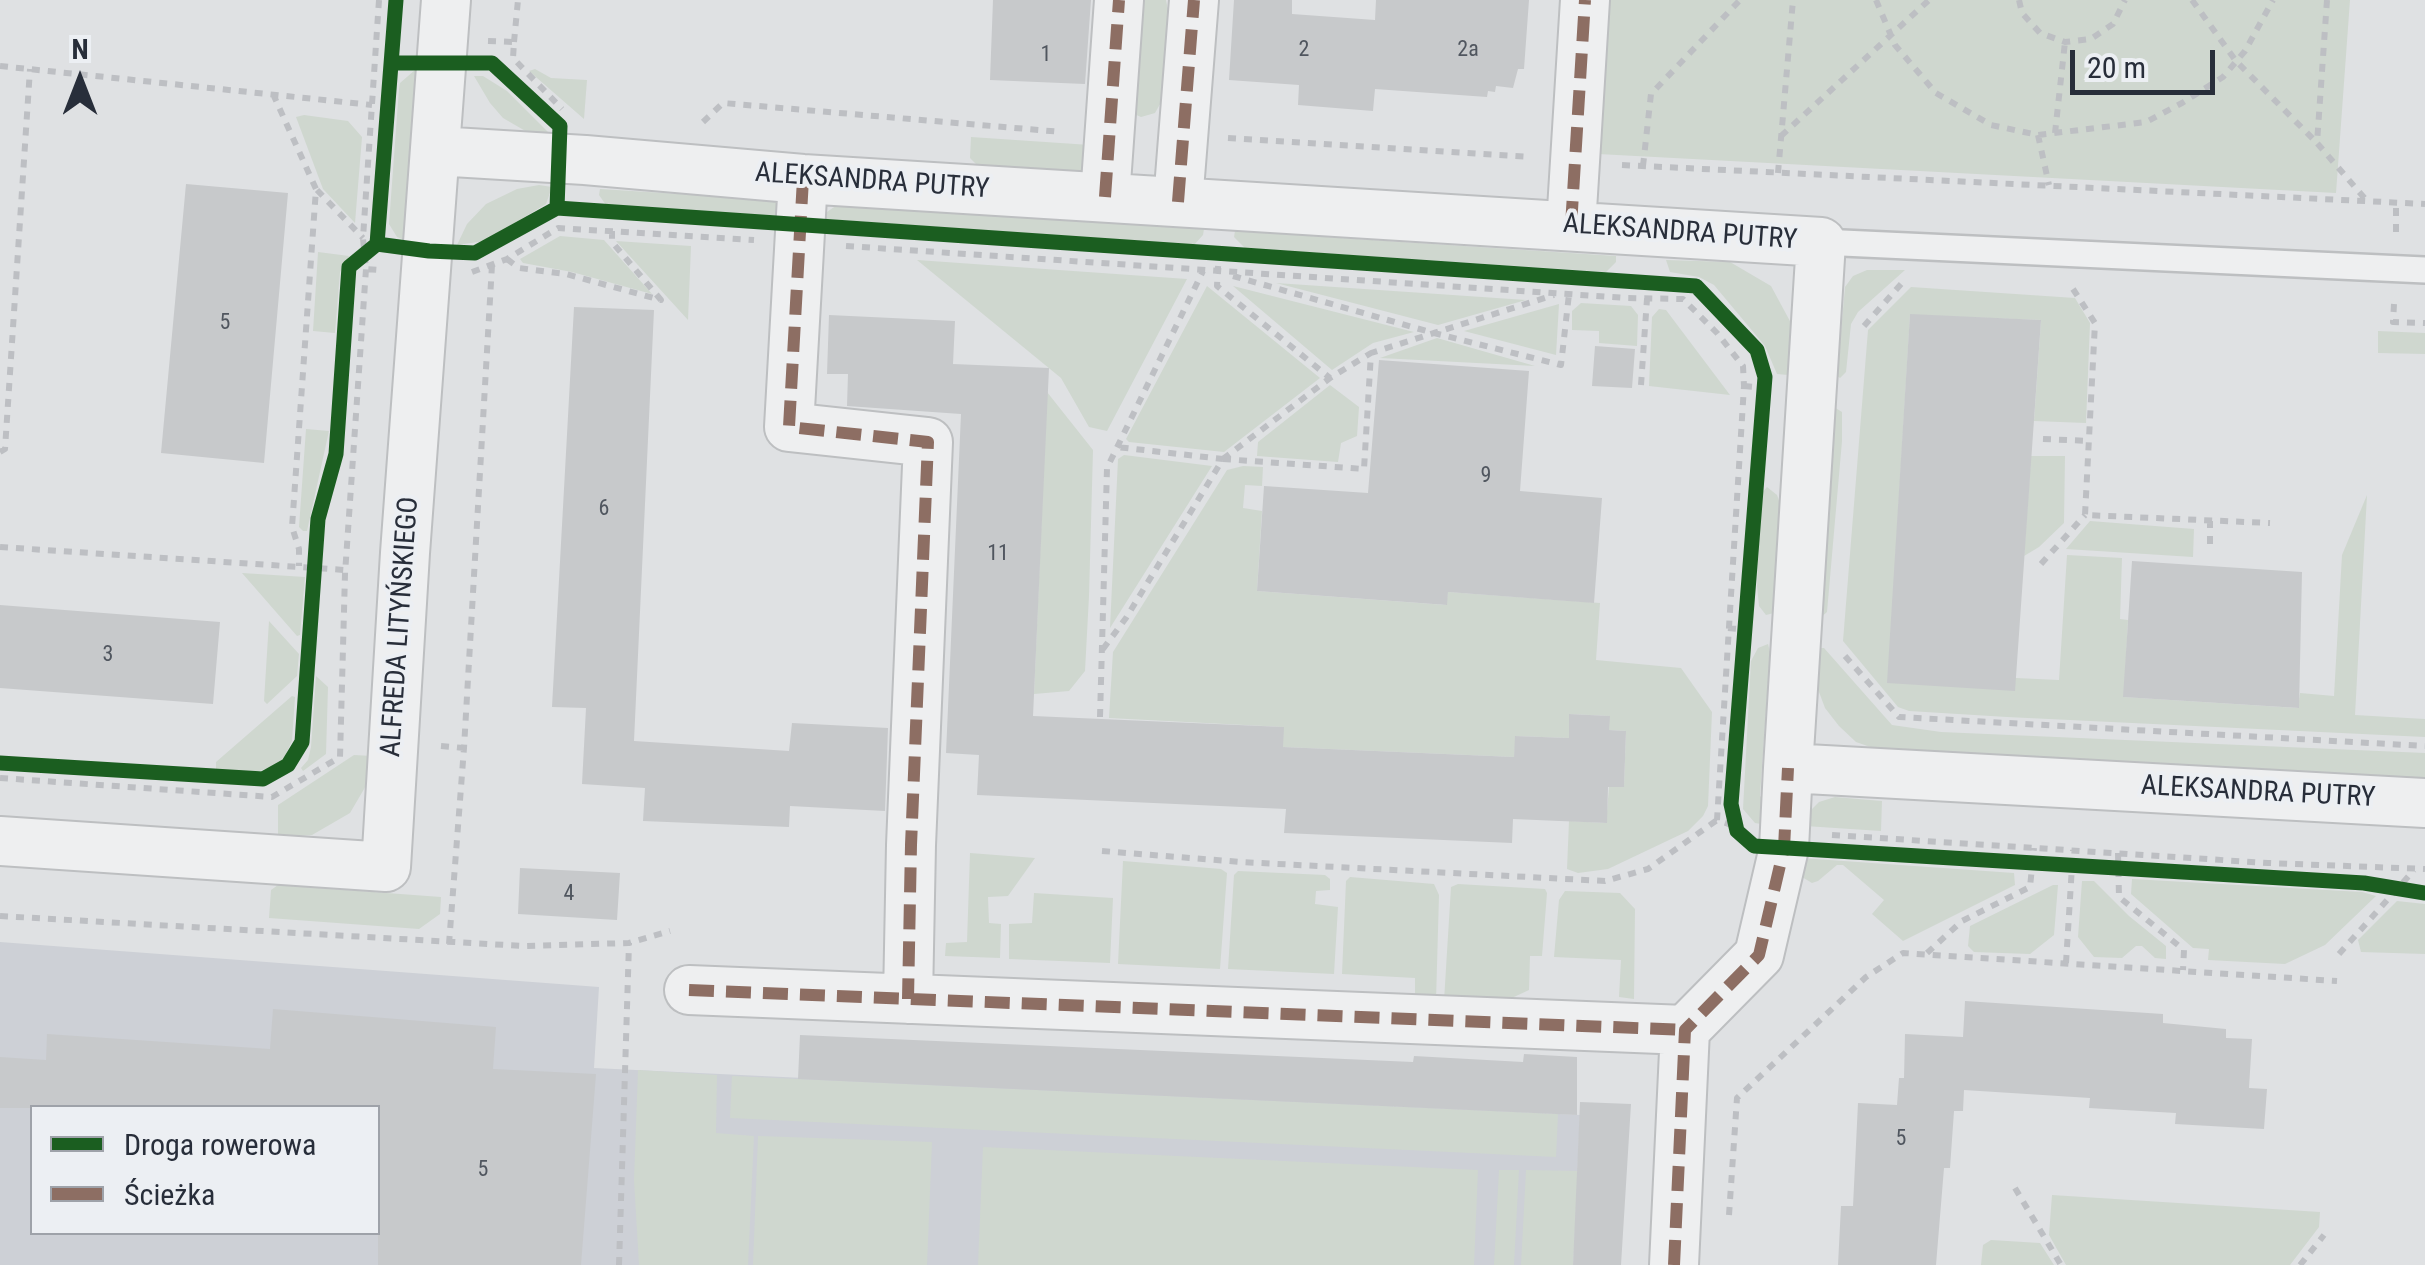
<!DOCTYPE html>
<meta charset="utf-8">
<style>
body{margin:0}
#map{position:relative;width:2425px;height:1265px;overflow:hidden;background:#dfe1e3;font-family:"Roboto Condensed",sans-serif}
canvas{display:block}
.legend{position:absolute;left:30px;top:1105px;width:350px;height:130px;box-sizing:border-box;background:#eceff3;border:2px solid #9ea2a9;margin:0;padding:12px 18px;list-style:none;font-size:30px;color:#282e3a}
.legend li{display:flex;align-items:center;gap:20px;height:50px}
.legend b{width:50px;border:2px solid #9ea2a9}
.north{position:absolute;left:30px;top:30px;width:100px;height:100px;-webkit-text-stroke:8px #eceff3;paint-order:stroke;rotate:0deg;font-size:28px;font-weight:700;line-height:40px;text-align:center;color:#282e3a}
.north::after{content:'';display:block;margin:auto;width:35px;height:45px;background:#282e3a;clip-path:polygon(50% 0,100% 100%,50% 72%,0 100%)}
.scale{position:absolute;left:2070px;top:50px;width:145px;height:45px;box-sizing:border-box;border:5px solid #282e3a;border-top:0;padding-left:12px;font-size:30px;line-height:35px;white-space:nowrap;color:#282e3a;-webkit-text-stroke:8px #eceff3;paint-order:stroke}
</style>
<div id="map">
<canvas width="2425" height="1265"></canvas>
<ul class="legend">
<li><b style="height:12px;background:#1b5e20"></b>Droga rowerowa</li>
<li><b style="height:12px;background:#8d6e63"></b>Ścieżka</li>
</ul>
<div class="north">N</div>
<div class="scale">20 m</div>
</div>
<script>
const ctx = document.querySelector('canvas').getContext('2d');
ctx.lineJoin = 'round';
function paint(path, color) { ctx.fillStyle = color; ctx.fill(path, 'evenodd'); }
const shape = rows => new Path2D(rows.map(r => 'M' + r).join(''));
function stroke(path, color, width, dash) { ctx.strokeStyle = color; ctx.lineWidth = width; ctx.lineCap = dash ? 'butt' : 'round'; ctx.setLineDash(dash || []); ctx.stroke(path); }
function write(font, color, halo, rows, align = 'center') {
  ctx.font = font + ' "Roboto Condensed",sans-serif'; ctx.lineWidth = 8; ctx.setLineDash([]); ctx.textBaseline = 'middle'; ctx.strokeStyle = halo; ctx.fillStyle = color; for (const [text, x, y, turn = 0] of rows) {
    ctx.save(); ctx.translate(x, y); ctx.rotate((+turn || 0) * Math.PI / 180); ctx.textAlign = isNaN(turn) ? turn : align; if (halo) ctx.strokeText(text, 0, 0); ctx.fillText(text, 0, 0); ctx.restore();
  }
}
const built = shape([
 [0,942,599,987,594,1068,1580,1115,1573,1265,0,1265],
 [32,1108,378,1108,378,1232,32,1232]
]);
const green = shape([
 [1137,0,1166,0,1168,10,1164,97,1155,113,1141,117,1132,113],
 [1610,0,2350,0,2336,193,1598,154],
 [535,69,551,78,587,80,584,119,529,71],
 [415,70,421,70,408,241,397,237,389,224,399,89,400,83],
 [474,76,483,76,507,91,555,139,534,136,503,118,490,103],
 [304,115,348,121,362,137,355,223,323,189,296,117],
 [971,137,1090,145,1084,172,1079,174,981,169,970,158],
 [539,185,552,187,546,204,485,241,457,245,467,224,486,204,517,189],
 [600,189,775,200,781,217,606,205,599,195],
 [837,205,1204,229,1203,235,1194,245,825,219,827,212],
 [1235,231,1616,256,1616,262,1606,272,1245,248,1234,237],
 [560,236,604,240,652,294,572,272,523,263,520,259],
 [616,241,691,246,688,320],
 [318,252,349,256,340,272,335,333,313,331],
 [917,260,1187,279,1107,431,1089,427,1061,378],
 [1666,260,1730,262,1771,286,1791,323,1794,371,1788,375,1777,374,1765,346,1714,285,1699,277,1670,272],
 [1867,270,1905,270,1858,312,1851,324,1846,372,1840,378,1837,376,1845,287,1853,276],
 [1276,283,1526,300,1438,325],
 [1207,286,1320,378,1224,452,1129,442,1126,439],
 [1233,286,1414,332,1373,343,1332,370],
 [1911,287,2075,298,2090,323,2086,423,2034,421,2041,320,1910,315,1888,683,2016,678,2059,680,2067,555,2122,558,2120,619,2128,620,2124,697,2298,708,2300,693,2334,696,2342,555,2367,495,2355,715,2425,719,2425,737,2007,717,1909,711,1898,707,1843,641,1868,330],
 [1581,303,1631,306,1638,315,1637,346,1599,343,1599,331,1572,330,1572,311],
 [1559,304,1556,355,1464,331],
 [1659,309,1666,310,1730,395,1649,386,1652,317],
 [2378,331,2425,333,2425,354,2378,353],
 [1437,338,1535,366,1380,358],
 [1330,385,1359,407,1357,436,1341,443,1338,462,1257,456,1258,442],
 [1047,392,1093,450,1089,596,1085,671,1069,691,1034,694],
 [1834,407,1842,412,1842,441,1827,612,1819,619],
 [306,429,329,431,307,531,303,531,299,527],
 [1124,455,1212,466,1110,628,1118,459],
 [2031,456,2065,456,2064,523,2039,547,2024,556],
 [1243,466,1263,467,1262,486,1245,485,1243,508,1262,511,1257,591,1446,605,1448,592,1600,603,1596,660,1681,668,1712,712,1708,806,1703,816,1688,831,1608,869,1578,873,1567,869,1569,821,1606,823,1609,787,1624,786,1626,731,1609,730,1609,716,1570,714,1569,738,1516,736,1514,757,1283,747,1283,727,1109,718,1113,652,1227,470],
 [1767,487,1777,495,1781,506,1774,613,1766,615,1759,606,1757,586,1760,517,1762,493],
 [2090,521,2194,529,2193,557,2066,549],
 [242,573,305,577,300,635,297,636],
 [269,621,299,654,297,676,267,704,264,701],
 [1768,644,1770,652,1760,796,1768,802,1767,825,1755,823,1743,809,1751,661,1758,648],
 [1815,648,1824,648,1892,725,1941,732,2425,753,2425,780,1882,751,1856,742,1839,726,1825,708,1816,684],
 [316,676,328,687,326,754,303,771,301,768,308,760,311,747],
 [292,696,295,697,292,741,281,764,256,772,216,770,216,762],
 [354,755,372,756,367,784,350,813,312,835,278,837,278,805],
 [1835,797,1882,801,1881,831,1805,826,1809,812,1819,802],
 [970,853,1035,858,1008,896,988,897,989,923,1001,924,1000,958,945,956,946,943,967,942],
 [1801,858,2014,873,2015,885,1903,941,1872,914,1884,900,1843,865,1837,865,1818,881,1812,883,1802,877],
 [1123,861,1221,869,1227,873,1220,969,1118,964],
 [1238,871,1325,875,1330,879,1330,890,1316,891,1315,904,1338,907,1334,974,1228,969,1234,875],
 [1350,877,1434,884,1439,895,1436,1001,1415,999,1415,978,1342,974,1346,881],
 [2132,879,2362,892,2376,896,2325,945,2285,964,2208,960,2209,949,2193,948,2131,894],
 [2082,881,2094,881,2129,916,2166,946,2166,959,2155,958,2142,946,2136,946,2122,958,2094,957,2078,937],
 [1458,884,1545,889,1547,893,1542,956,1530,956,1529,990,1501,1003,1444,1001,1451,887],
 [278,885,441,897,440,914,419,929,269,918,271,890],
 [2053,885,2058,885,2054,935,2030,954,1974,952,1968,946,1970,926],
 [1565,891,1620,893,1635,909,1634,999,1619,997,1621,960,1554,957,1559,900],
 [1034,893,1113,898,1110,963,1009,959,1009,924,1032,923],
 [2397,901,2425,904,2425,954,2361,952,2358,940],
 [638,1070,717,1075,716,1133,754,1136,748,1265,639,1265,634,1180],
 [732,1076,1558,1114,1556,1157,730,1118],
 [758,1136,932,1142,927,1265,753,1265],
 [983,1147,1478,1170,1474,1265,978,1265],
 [1499,1170,1519,1170,1514,1265,1494,1265],
 [1526,1170,1578,1171,1573,1265,1521,1265],
 [2052,1195,2320,1212,2319,1227,2290,1265,2066,1265,2049,1235],
 [1991,1240,2040,1243,2054,1265,1981,1265,1983,1245]
]);
const building = shape([
 [993,0,1091,0,1085,84,990,80],
 [1234,0,1292,0,1292,14,1375,20,1376,0,1529,0,1524,69,1518,69,1513,88,1496,86,1495,92,1488,91,1487,97,1375,89,1373,111,1298,105,1299,85,1229,80],
 [186,184,288,193,264,463,161,453],
 [574,307,654,310,634,741,789,751,792,723,888,728,885,811,790,806,789,827,643,821,645,788,582,784,586,708,552,707],
 [1910,314,2041,320,2015,691,1887,683],
 [829,315,955,321,953,364,1049,368,1033,716,1284,727,1283,747,1514,757,1515,736,1569,738,1569,714,1610,716,1609,730,1626,731,1624,787,1608,787,1607,823,1513,819,1512,843,1284,833,1286,809,977,795,979,755,946,753,961,414,847,406,848,374,827,374],
 [1595,346,1635,349,1632,388,1592,386],
 [1379,360,1529,371,1520,491,1602,498,1594,603,1448,592,1447,605,1257,591,1264,486,1368,493],
 [2132,561,2302,572,2299,708,2123,697],
 [0,605,220,622,213,704,0,688],
 [520,868,620,873,617,920,518,914],
 [1965,1001,2163,1014,2163,1023,2226,1029,2226,1038,2252,1039,2249,1088,2267,1089,2264,1129,2175,1124,2176,1113,2089,1108,2090,1098,1964,1090,1963,1111,1954,1111,1950,1168,1944,1168,1936,1265,1838,1265,1841,1206,1853,1206,1858,1103,1897,1105,1899,1078,1904,1078,1905,1034,1963,1037],
 [273,1009,496,1027,493,1069,596,1074,581,1265,378,1265,378,1108,0,1108,0,1057,46,1060,47,1034,270,1049],
 [800,1035,1413,1062,1414,1056,1523,1062,1524,1054,1577,1057,1577,1115,798,1079],
 [1580,1102,1631,1104,1621,1265,1573,1265]
]);
const path = shape([
 [379,0,363,238,366,269,380,270],
 [1876,0,1895,45,1936,93,1991,125,2038,135,2146,122,2182,103,2223,77,2245,51,2273,0],
 [2019,0,2022,13,2040,33,2065,42,2091,39,2113,24,2125,0],
 [2192,0,2236,61,2316,142],
 [2327,0,2317,143,2367,201],
 [488,41,514,42,513,58,562,109],
 [514,42,518,0],
 [0,66,372,105],
 [273,94,316,189,292,527,299,549,299,566],
 [703,122,723,103,1062,132],
 [2055,133,2065,42],
 [2038,135,2049,185],
 [1781,136,1929,0],
 [1228,138,1530,157],
 [1622,165,2425,204],
 [1643,166,1651,94,1740,0],
 [1778,173,1793,0],
 [317,190,363,238],
 [2396,232,2396,203],
 [846,246,1627,298,1683,299,1717,333,1743,366,1744,386,1717,820,1740,828],
 [1219,250,1217,286,1330,378,1371,353],
 [507,259,519,268,566,274,661,300,612,242,612,231],
 [472,272,507,259,558,228,754,240],
 [1233,276,1430,332,1561,365,1569,294],
 [2073,289,2095,323,2085,515,2270,523],
 [2394,304,2393,322,2425,323],
 [1864,326,1902,283],
 [1641,385,1647,299],
 [1744,386,1768,388],
 [2043,439,2090,441],
 [0,452,5,449,30,69],
 [1223,459,1364,469,1371,353,1554,295],
 [1223,459,1330,378],
 [2210,544,2210,521],
 [0,547,345,570],
 [2041,564,2085,515],
 [1728,628,1751,630],
 [1103,649,1126,618,1223,459,1117,447],
 [1845,656,1899,717,2425,746],
 [1100,717,1107,468,1203,271],
 [441,746,464,748],
 [0,778,272,797,340,757,345,574,366,269],
 [1832,835,2268,863,2425,869],
 [1102,851,1241,862,1605,881,1648,869,1717,820],
 [2118,853,2119,897,2184,950,2183,970],
 [0,916,523,946,629,943,670,931],
 [449,944,464,748,492,265],
 [1927,953,1962,921,2030,887,2034,848],
 [2339,954,2414,870],
 [2066,963,2073,850],
 [2015,1188,2061,1265],
 [1729,1215,1737,1098,1866,977,1903,953,2337,981],
 [619,1265,629,943],
 [2300,1265,2324,1235]
]);
const service = shape([
 [1821,242,2425,270]
]);
const minor = shape([
 [436,151,585,160,803,179,1821,242,1788,768,2425,803],
 [803,179,789,427,928,442,911,845,908,999],
 [1105,197,1119,0],
 [1178,202,1194,0],
 [1571,226,1585,0],
 [0,841,386,867,405,553,446,0],
 [689,990,1685,1030],
 [1674,1265,1685,1030,1759,955,1784,848,1788,768]
]);
const quiet = shape([
 [803,179,789,427,928,442,911,845,908,999],
 [1105,197,1119,0],
 [1178,202,1194,0],
 [1571,226,1585,0],
 [689,990,1685,1030],
 [1674,1265,1685,1030,1759,955,1784,848,1788,768]
]);
const cycleway = shape([
 [392,63,492,63,560,126,557,208],
 [377,244,429,251,475,253,557,208,1696,286,1757,350,1765,377,1731,804,1737,831,1754,846,2364,883,2425,893],
 [0,763,263,779,288,765,302,742,318,519,336,454,349,267,377,244,396,0]
]);
const numberNames = [
 ["2",1304,50],
 ["2a",1468,50],
 ["1",1046,55],
 ["5",225,323],
 ["9",1486,476],
 ["6",604,509],
 ["11",998,554],
 ["3",108,655],
 ["4",569,894],
 ["5",1901,1139],
 ["5",483,1170]
];
const streetNames = [
 ["ALEKSANDRA PUTRY",872,182,4],
 ["ALEKSANDRA PUTRY",1680,233,4],
 ["ALFREDA LITYŃSKIEGO",401,627,-86],
 ["ALEKSANDRA PUTRY",2258,793,3]
];
paint(built, '#cdd0d6');
paint(green, '#cfd7cf');
paint(building, '#c7c9cb');
stroke(service, '#bdbfc1', 30);
stroke(minor, '#bdbfc1', 52);
stroke(path, '#bdbfc3', 6, [8, 8]);
stroke(service, '#eeeff0', 25);
stroke(minor, '#eeeff0', 48);
stroke(quiet, '#8d6e63', 12, [25, 12]);
stroke(cycleway, '#1b5e20', 15);
write('22px', '#50565f', null, numberNames);
write('28px', '#282e3a', '#eceff3', streetNames);
</script>
